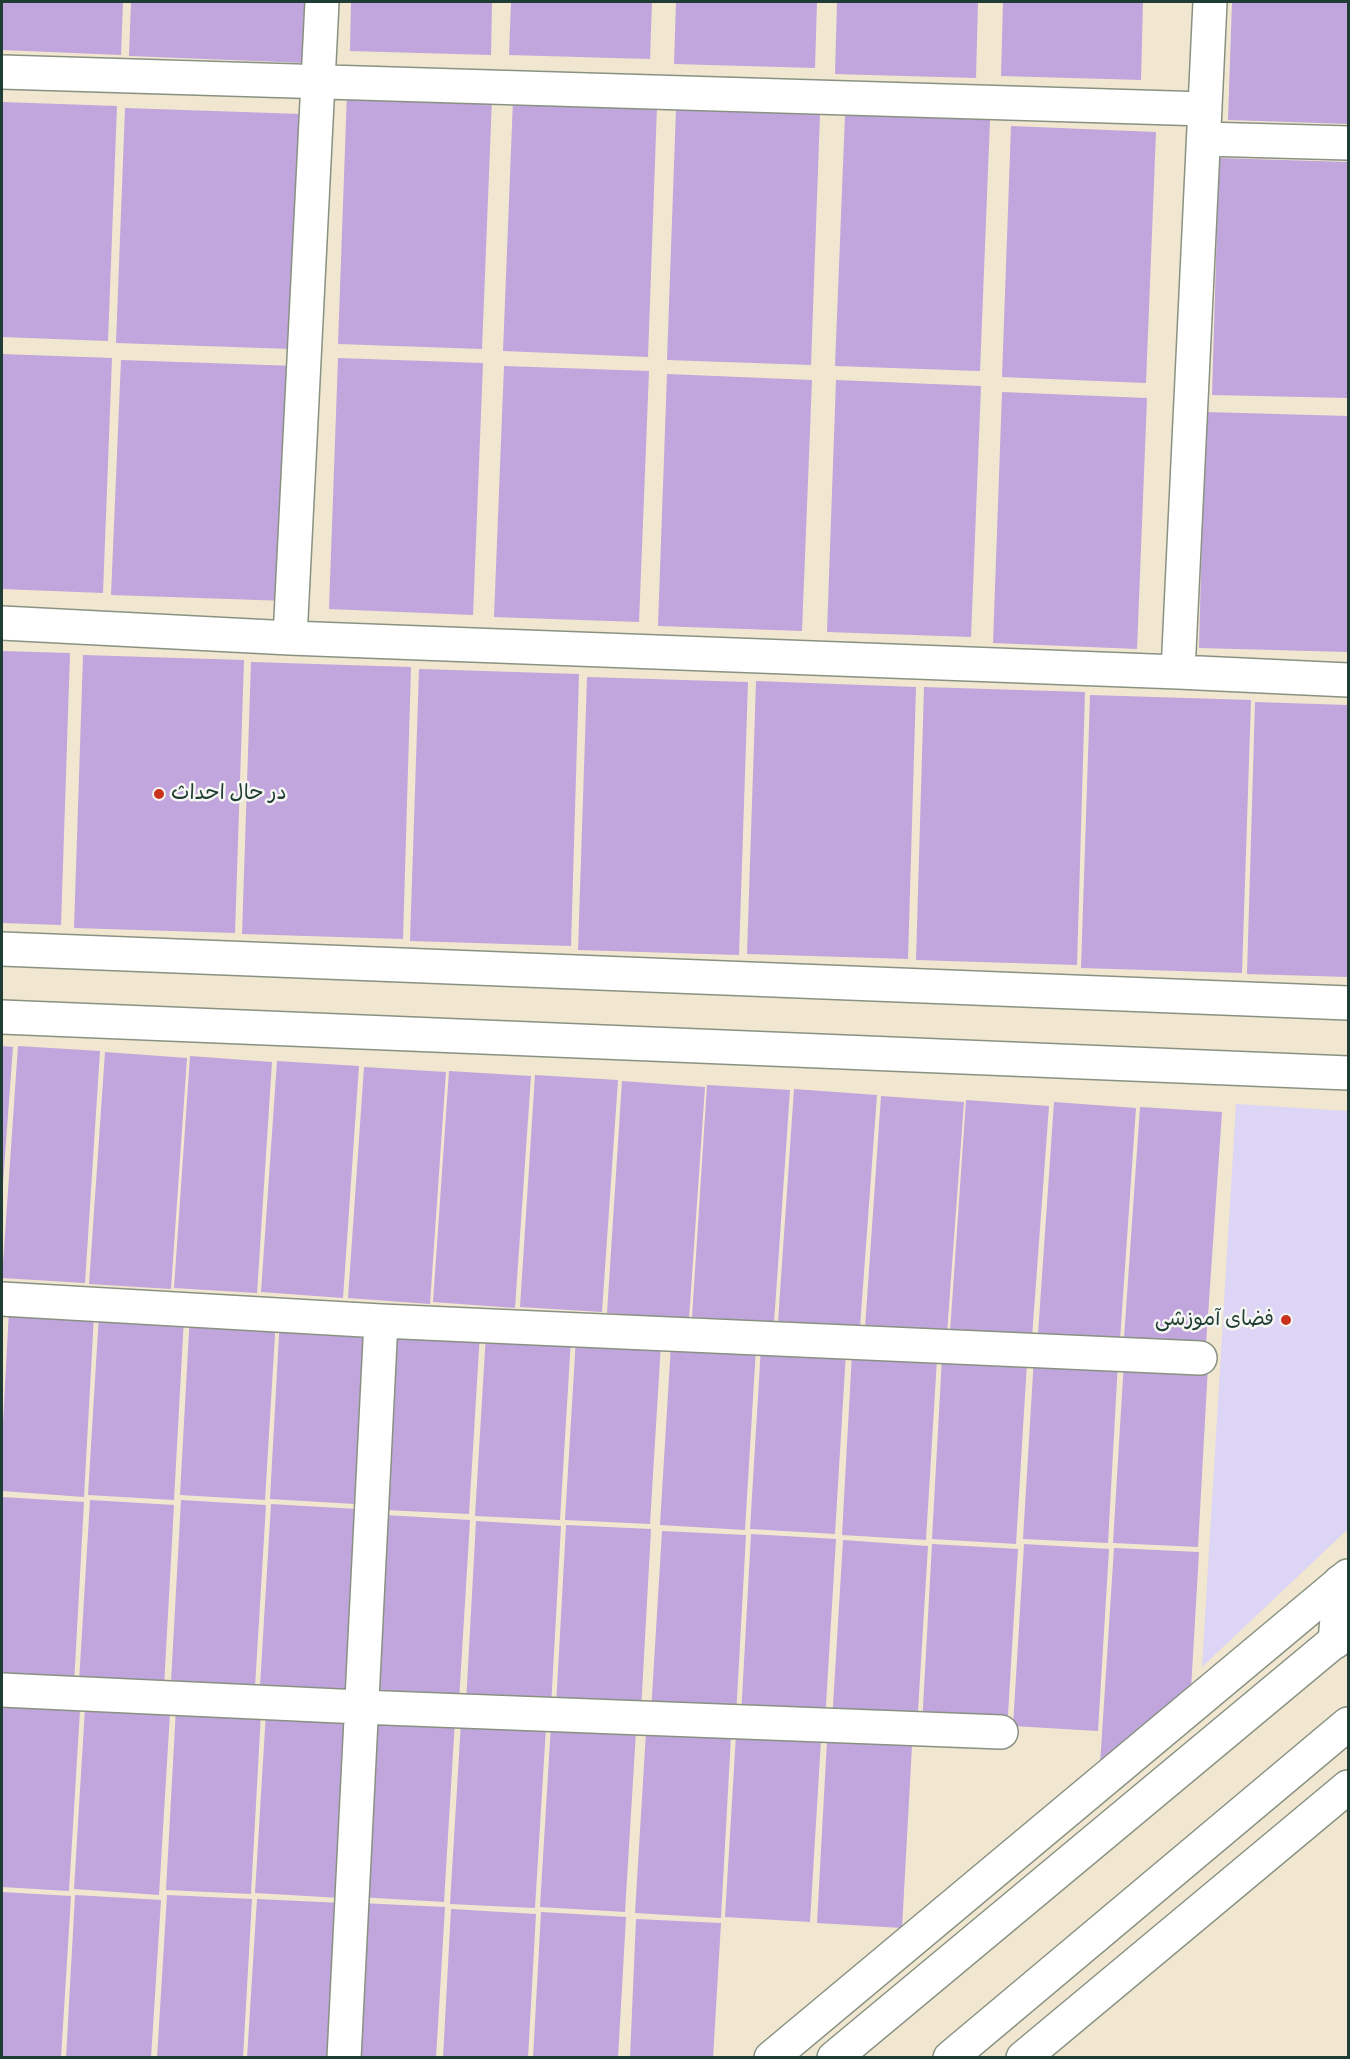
<!DOCTYPE html>
<meta charset="utf-8">
<style>
body{margin:0}
#map{position:relative;width:1350px;height:2059px;overflow:hidden;background:#f1e6cf;font-family:Itim,sans-serif}
canvas{display:block}
.frame{position:absolute;inset:0;border:3px solid #1f3d34;pointer-events:none}
</style>
<div id="map">
<canvas width="1350" height="2059"></canvas>
<div class="frame"></div>
</div>
<script>
const ctx = document.querySelector('canvas').getContext('2d');
ctx.lineJoin = 'round';
function paint(path, color) { ctx.fillStyle = color; ctx.fill(path, 'evenodd'); }
const shape = rows => new Path2D(rows.map(r => 'M' + r).join(''));
function stroke(path, color, width, dash) { ctx.strokeStyle = color; ctx.lineWidth = width; ctx.lineCap = dash ? 'butt' : 'round'; ctx.setLineDash(dash || []); ctx.stroke(path); }
function write(font, color, halo, rows, align = 'center') {
  ctx.font = font + ' Itim,"Playpen Sans Arabic",sans-serif'; ctx.lineWidth = 5; ctx.setLineDash([]); ctx.textBaseline = 'middle'; ctx.strokeStyle = halo; ctx.fillStyle = color; for (const [text, x, y, turn = 0] of rows) {
    ctx.save(); ctx.translate(x, y); ctx.rotate((+turn || 0) * Math.PI / 180); ctx.textAlign = isNaN(turn) ? turn : align; if (halo) ctx.strokeText(text, 0, 0); ctx.fillText(text, 0, 0); ctx.restore();
  }
}
const built = shape([
 [1236,1104,1348,1111,1348,1529,1202,1667]
]);
const building = shape([
 [2,2,123,2,121,55,2,50],
 [131,2,307,2,305,63,129,56],
 [351,2,492,2,491,55,350,51],
 [511,2,652,2,650,59,509,55],
 [676,2,817,2,815,68,674,64],
 [837,2,978,2,976,78,835,74],
 [1003,2,1143,2,1141,80,1001,76],
 [1232,2,1348,2,1348,124,1228,120],
 [347,92,492,98,482,349,338,344],
 [513,100,657,106,648,357,503,351],
 [2,102,117,106,108,341,2,337],
 [125,108,301,114,291,349,116,343],
 [676,109,820,114,811,365,667,360],
 [845,115,990,120,980,371,835,366],
 [1011,126,1156,132,1146,383,1002,377],
 [1219,158,1348,162,1348,398,1212,395],
 [2,354,112,358,103,593,2,589],
 [338,358,483,363,473,615,329,609],
 [121,360,296,366,287,601,111,595],
 [504,366,649,371,639,622,494,617],
 [667,374,812,380,802,631,658,626],
 [836,380,981,386,971,637,827,632],
 [1002,392,1147,398,1137,649,993,643],
 [1205,412,1348,416,1348,652,1199,648],
 [2,651,70,653,61,925,2,923],
 [83,655,244,660,235,933,74,928],
 [251,662,411,667,403,939,242,934],
 [419,669,579,674,571,946,410,941],
 [587,677,748,682,739,955,578,950],
 [756,681,916,687,908,959,747,954],
 [924,687,1085,692,1077,965,916,960],
 [1090,695,1251,700,1242,973,1081,968],
 [1255,702,1348,705,1348,977,1247,974],
 [2,1046,13,1047,3,1183,2,1183],
 [18,1046,100,1051,85,1283,2,1278],
 [105,1052,187,1058,171,1289,89,1284],
 [190,1056,272,1062,257,1293,174,1288],
 [277,1061,359,1066,343,1298,261,1292],
 [364,1067,446,1072,430,1304,348,1298],
 [449,1071,531,1076,515,1308,433,1302],
 [535,1075,618,1080,602,1312,520,1307],
 [622,1081,705,1087,689,1319,607,1313],
 [707,1085,790,1090,774,1323,692,1317],
 [794,1089,877,1095,860,1327,778,1322],
 [881,1096,964,1102,947,1333,865,1328],
 [966,1100,1049,1106,1032,1337,950,1332],
 [1054,1102,1136,1108,1120,1340,1038,1334],
 [1140,1107,1222,1112,1206,1344,1124,1338],
 [9,1310,94,1315,84,1497,2,1491,2,1442],
 [190,1313,276,1318,265,1500,180,1495],
 [99,1314,184,1318,174,1500,88,1495],
 [280,1317,365,1322,355,1504,270,1499],
 [395,1328,480,1333,469,1514,384,1510],
 [486,1334,571,1339,560,1520,475,1516],
 [576,1338,661,1343,650,1524,565,1520],
 [671,1344,756,1348,745,1530,660,1525],
 [761,1347,846,1352,835,1534,750,1529],
 [852,1353,937,1359,926,1540,842,1535],
 [942,1357,1027,1362,1016,1544,932,1539],
 [1034,1357,1118,1362,1108,1543,1023,1539],
 [1124,1361,1208,1366,1198,1547,1113,1543],
 [2,1497,84,1502,74,1684,2,1679],
 [90,1500,174,1505,164,1687,79,1682],
 [181,1500,266,1505,255,1687,171,1682],
 [271,1504,356,1509,345,1690,260,1686],
 [385,1515,470,1520,459,1701,375,1696],
 [476,1521,561,1526,551,1707,466,1703],
 [566,1525,651,1529,641,1711,556,1706],
 [662,1531,746,1535,736,1717,651,1712],
 [751,1534,836,1539,825,1721,741,1716],
 [843,1540,928,1546,917,1727,832,1722],
 [932,1544,1018,1549,1007,1731,922,1725],
 [1024,1544,1109,1549,1098,1731,1013,1726],
 [1114,1548,1199,1552,1191,1689,1100,1765],
 [2,1705,80,1710,69,1891,2,1887],
 [85,1708,170,1713,159,1895,74,1889],
 [176,1708,261,1713,251,1894,166,1890],
 [266,1712,351,1716,341,1898,255,1893],
 [370,1716,455,1720,444,1902,359,1897],
 [461,1722,546,1727,535,1908,450,1904],
 [551,1725,636,1731,625,1912,540,1907],
 [646,1732,731,1736,721,1918,635,1913],
 [736,1735,821,1740,810,1922,725,1917],
 [827,1741,912,1746,902,1928,817,1923],
 [2,1892,71,1896,61,2058,2,2058],
 [75,1895,161,1900,151,2058,66,2058],
 [167,1895,252,1899,243,2058,157,2058],
 [257,1899,342,1903,333,2058,247,2058],
 [360,1903,445,1907,436,2058,351,2058],
 [451,1909,536,1914,528,2058,443,2058],
 [541,1912,626,1917,618,2058,533,2058],
 [636,1919,721,1923,713,2058,630,2058]
]);
const minor = shape([
 [2,72,1205,109],
 [1204,139,1348,143],
 [2,623,290,638,1178,672,1348,680],
 [290,638,322,2],
 [1178,672,1210,2],
 [2,949,1348,1003],
 [2,1017,1348,1073],
 [2,1299,381,1321,1200,1358],
 [2,1690,360,1707,1001,1732],
 [344,2058,381,1321],
 [771,2058,1348,1576],
 [834,2058,1348,1630],
 [950,2058,1348,1724],
 [1023,2058,1348,1787]
]);
const major = shape([
 [1335,1642,1340,1582]
]);
const markers = [
 [159,794,6,"#c8321e"],
 [1286,1320,6,"#c8321e"]
];
const poiNames = [
 ["در حال احداث",171,794],
 ["فضای آموزشی",1274,1320,"right"]
];
paint(built, '#dcd5f6');
paint(building, '#c1a5dd');
stroke(minor, '#889282', 36);
stroke(major, '#889282', 36);
stroke(minor, '#fff', 33);
stroke(major, '#fff', 33);
for (const [x, y, r, color] of markers) { const dot = new Path2D(); dot.arc(x, y, r, 0, 2 * Math.PI); ctx.fillStyle = color; ctx.fill(dot); stroke(dot, '#f6f6f2', 2); }
write('21px', '#1f3d34', '#f6f6f2', poiNames, 'left');
</script>
